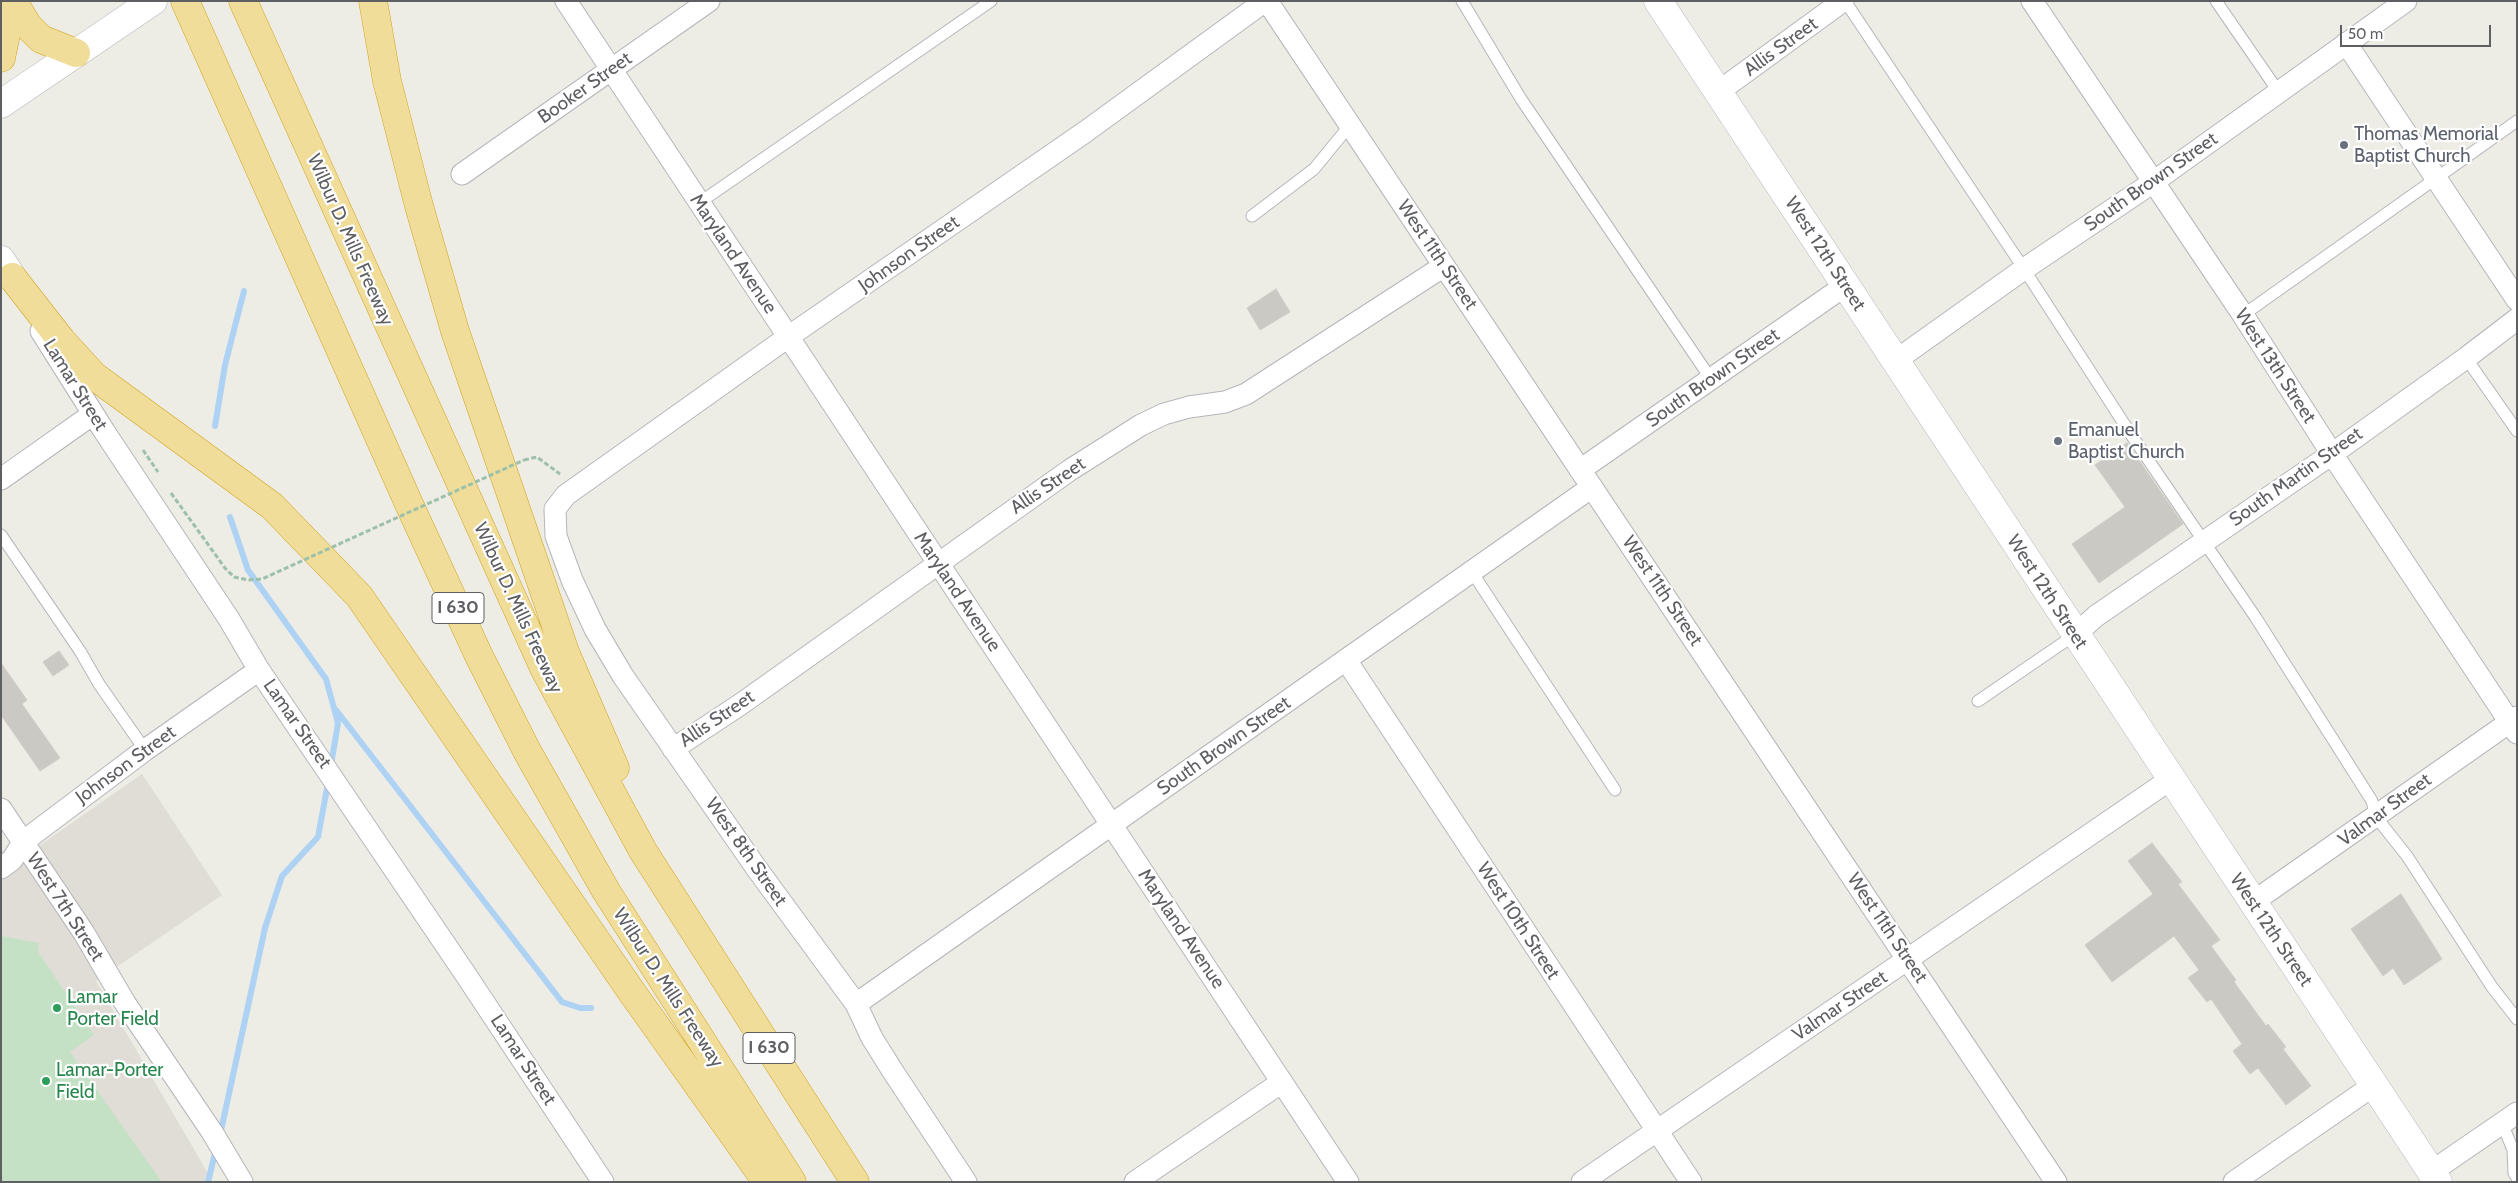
<!DOCTYPE html>
<style>
body{margin:0}
#map{position:relative;width:2518px;height:1183px;overflow:hidden;background:#edece5;font-family:Cabin,sans-serif}
canvas{display:block}
.frame{position:absolute;inset:0;border:2px solid #5d5f63;pointer-events:none}
.scale{position:absolute;left:2340px;top:25px;width:151px;height:22px;box-sizing:border-box;border:2px solid #5d5f63;border-top:0;padding-left:6px;font-size:15px;line-height:18px;white-space:nowrap;color:#5d5f63;-webkit-text-stroke:4px #fff;paint-order:stroke}
</style>
<div id="map">
<canvas width="2518" height="1183"></canvas>
<div class="frame"></div>
<div class="scale">50 m</div>
</div>
<script>
const ctx = document.querySelector('canvas').getContext('2d');
ctx.lineJoin = 'round';
function paint(path, color) { ctx.fillStyle = color; ctx.fill(path, 'evenodd'); }
const shape = rows => new Path2D(rows.map(r => 'M' + r).join(''));
function stroke(path, color, width, dash) { ctx.strokeStyle = color; ctx.lineWidth = width; ctx.lineCap = dash ? 'butt' : 'round'; ctx.setLineDash(dash || []); ctx.stroke(path); }
function write(font, color, halo, rows, align = 'center') {
  ctx.font = font + ' Cabin,sans-serif'; ctx.lineWidth = 4.5; ctx.setLineDash([]); ctx.textBaseline = 'middle'; ctx.strokeStyle = halo; ctx.fillStyle = color; for (const [text, x, y, turn = 0] of rows) {
    ctx.save(); ctx.translate(x, y); ctx.rotate((+turn || 0) * Math.PI / 180); ctx.textAlign = isNaN(turn) ? turn : align; if (halo) ctx.strokeText(text, 0, 0); ctx.fillText(text, 0, 0); ctx.restore();
  }
}
const education = shape([
 [142,774,222,895,96,981,213,1182,1,1182,1,848,13,864]
]);
const green = shape([
 [1,936,39,943,38,952,94,1035,70,1052,162,1182,1,1182]
]);
const stream = shape([
 [215,426,225,365,244,291],
 [230,517,248,570,326,679,338,723,331,765],
 [336,710,562,1002,580,1008,591,1008],
 [220,1135,265,928,282,876,318,837,328,783],
 [208,1182,216,1149]
]);
const building = shape([
 [1276,289,1290,312,1260,330,1247,308,1276,289],
 [2127,443,2183,524,2099,583,2072,544,2125,507,2095,465,2127,443],
 [59,651,69,665,53,676,43,662,59,651],
 [1,663,27,700,22,704,60,758,40,771,1,715,1,663],
 [2152,843,2182,882,2178,884,2220,940,2211,946,2236,980,2234,982,2266,1026,2268,1024,2286,1047,2283,1049,2311,1086,2286,1105,2258,1068,2250,1074,2233,1051,2242,1044,2211,999,2207,1002,2188,978,2199,970,2174,936,2112,982,2085,945,2153,894,2128,861,2152,843],
 [2401,894,2442,959,2404,985,2393,968,2383,976,2351,929,2401,894]
]);
const path = shape([
 [143,450,158,472],
 [524,460,537,457,560,474]
]);
const service = shape([
 [1462,1,1521,99,1711,379],
 [1845,1,2024,269,2132,436,2256,618,2372,801,2376,817,2407,856,2492,987,2517,1019],
 [2216,1,2278,91],
 [699,203,991,1],
 [1252,216,1314,169,1350,125],
 [2243,315,2517,121],
 [2466,358,2517,431],
 [1,535,80,651,99,684,145,750],
 [1472,572,1615,790],
 [1978,701,2076,634],
 [2502,1123,2513,1150,2514,1173,2517,1178]
]);
const minor = shape([
 [566,1,1348,1182],
 [1267,1,2056,1182],
 [2032,1,2243,315,2332,454,2517,733],
 [2346,43,2517,300],
 [1718,92,1843,1],
 [462,174,709,1],
 [41,331,104,431,229,619,259,670,466,975,603,1182],
 [1895,361,2024,269,2152,183,2406,1],
 [1580,470,1846,285],
 [1,479,93,414],
 [2076,634,2096,616,2332,454,2466,358,2517,319],
 [1346,660,1691,1182],
 [673,749,741,704,1070,470,1141,425,1164,414,1189,407,1225,402,1246,394,1444,266],
 [1,809,84,933,125,1003,212,1132,242,1182],
 [1,868,12,860,24,841,145,750,259,670],
 [2253,902,2517,717],
 [856,1004,1592,487],
 [2431,1172,2517,1113],
 [966,1182,892,1070,872,1038,856,1004,757,869,623,676,595,629,572,580,556,536,555,509,566,495,788,337,1085,132,1265,1],
 [1135,1182,1282,1082],
 [1582,1182,2171,779],
 [2234,1182,2374,1085]
]);
const secondary = shape([
 [1658,1,2438,1182],
 [1,104,153,1],
 [1,260,12,277]
]);
const motorway = shape([
 [13,1,28,26,41,39,76,53],
 [185,1,409,504,479,656,527,751,606,891,792,1182],
 [243,1,544,668,643,851,855,1182],
 [373,1,387,81,419,206,455,331,565,652,615,768],
 [1,58,8,24,7,1],
 [12,277,62,341,94,376,272,506,359,596,631,991,767,1182]
]);
const pathBridge = shape([
 [171,493,225,568,234,577,248,580,262,579,524,460]
]);
const markers = [
 [2344,145,5,"#6b7280"],
 [2058,441,5,"#6b7280"],
 [57,1008,5,"#2e9e5b"],
 [46,1081,5,"#2e9e5b"]
];
const shields = [
 [458,608,52],
 [769,1048,52]
];
const shieldNames = [
 ["I 630",458,608],
 ["I 630",769,1048]
];
const streetNames = [
 ["Allis Street",1781,47,-36],
 ["Booker Street",585,88,-35],
 ["South Brown Street",2151,182,-35],
 ["Wilbur D. Mills Freeway",350,240,66],
 ["Maryland Avenue",733,254,56],
 ["Johnson Street",909,254,-35],
 ["West 12th Street",1825,254,57],
 ["West 11th Street",1437,255,56],
 ["West 13th Street",2275,366,57],
 ["South Brown Street",1713,378,-35],
 ["Lamar Street",75,385,58],
 ["South Martin Street",2296,477,-35],
 ["Allis Street",1048,486,-34],
 ["West 11th Street",1662,591,56],
 ["Maryland Avenue",957,592,56],
 ["West 12th Street",2047,592,57],
 ["Wilbur D. Mills Freeway",518,608,65],
 ["Allis Street",717,719,-34],
 ["Lamar Street",297,724,55],
 ["South Brown Street",1224,746,-35],
 ["Johnson Street",126,765,-36],
 ["Valmar Street",2385,810,-36],
 ["West 8th Street",746,852,55],
 ["West 7th Street",65,907,57],
 ["West 10th Street",1518,921,57],
 ["West 11th Street",1887,928,56],
 ["Maryland Avenue",1181,929,56],
 ["West 12th Street",2271,930,56],
 ["Wilbur D. Mills Freeway",668,988,57],
 ["Valmar Street",1840,1006,-34],
 ["Lamar Street",523,1060,57]
];
const worshipNames = [
 ["Thomas Memorial",2354,134],
 ["Baptist Church",2354,156],
 ["Emanuel",2068,430],
 ["Baptist Church",2068,452]
];
const leisureNames = [
 ["Lamar",67,997],
 ["Porter Field",67,1019],
 ["Lamar-Porter",56,1070],
 ["Field",56,1092]
];
paint(education, '#e0ddd6');
paint(green, '#c4e1c6');
stroke(stream, '#aed2f4', 6);
paint(building, '#cac9c3');
stroke(building, '#d1cdc4', 1);
stroke(service, '#b5b6ba', 13);
stroke(minor, '#b5b6ba', 23);
stroke(secondary, '#b6b8bd', 29);
stroke(motorway, '#d5a31d', 29);
stroke(path, '#9dc0a8', 3, [5, 2.5]);
stroke(service, '#fff', 11);
stroke(minor, '#fff', 21);
stroke(secondary, '#fff', 28);
stroke(motorway, '#efdd99', 28);
stroke(pathBridge, '#9dc0a8', 3, [5, 2.5]);
for (const [x, y, r, color] of markers) { const dot = new Path2D(); dot.arc(x, y, r, 0, 2 * Math.PI); ctx.fillStyle = color; ctx.fill(dot); stroke(dot, '#fff', 2); }
for (const [x, y, w] of shields) { const box = new Path2D(); box.roundRect(x - w / 2, y - 15.5, w, 31, 4); ctx.fillStyle = '#fff'; ctx.fill(box); stroke(box, '#5d5f63', 1); }
write('bold 18px', '#5d5f63', null, shieldNames);
write('19px', '#5d5f63', '#fff', streetNames);
write('19px', '#5b616d', '#fff', worshipNames, 'left');
write('19px', '#27864d', '#fff', leisureNames, 'left');
</script>
